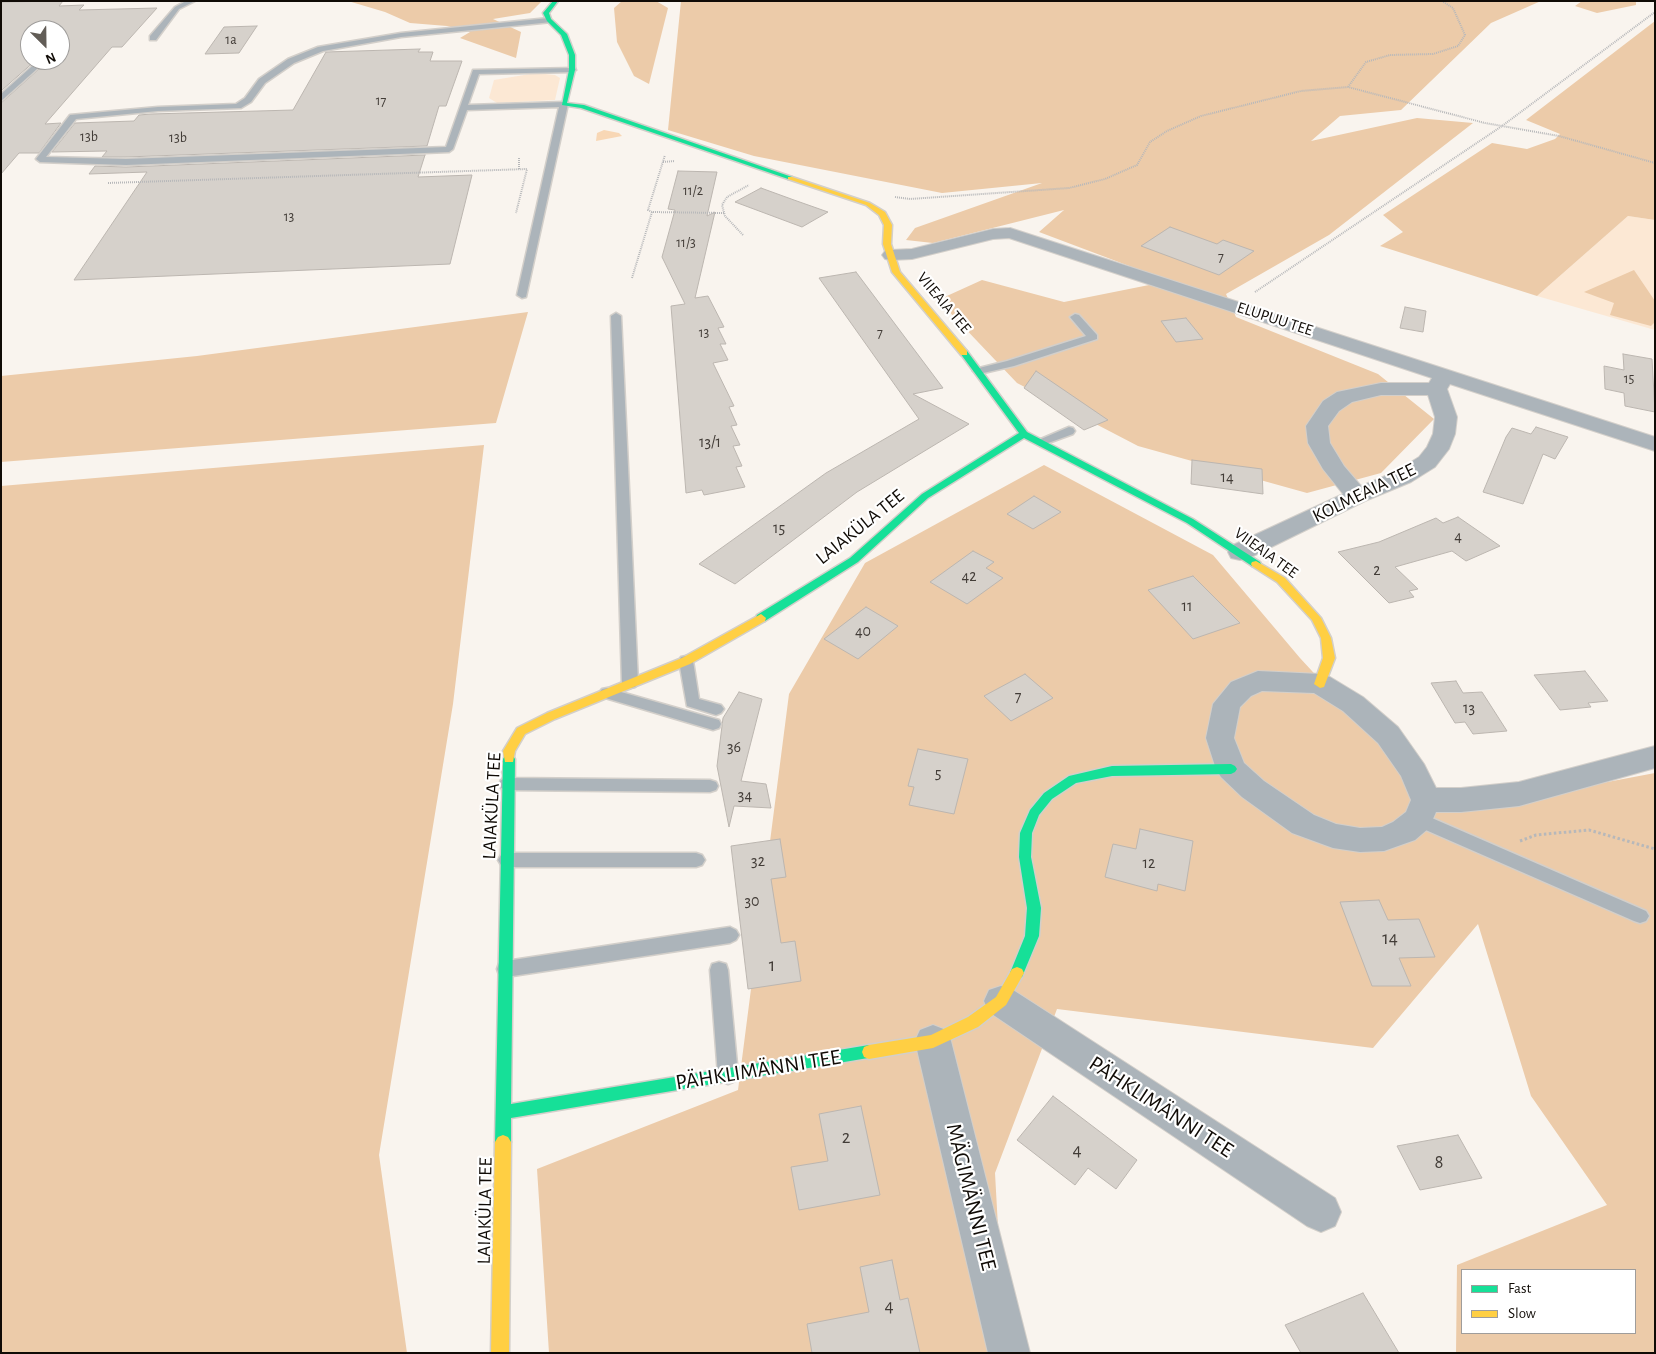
<!DOCTYPE html>
<meta charset="utf-8">
<style>
body{margin:0}
#map{position:relative;width:1656px;height:1354px;overflow:hidden;background:#f9f4ee;font-family:"Alegreya Sans",sans-serif}
canvas{display:block}
.frame{position:absolute;inset:0;border:2px solid #100b06;pointer-events:none}
.legend{position:absolute;left:1461px;top:1269px;width:175px;height:65px;box-sizing:border-box;background:#fff;border:1px solid #9f9d9b;margin:0;padding:6px 9px;list-style:none;font-size:15px;color:#100b06}
.legend li{display:flex;align-items:center;gap:10px;height:25px}
.legend b{width:25px;border:1px solid #9f9d9b}
.north{position:absolute;left:20px;top:20px;width:50px;height:50px;box-sizing:border-box;background:#fff;border:1px solid #9f9d9b;border-radius:50%;rotate:157deg;font-size:14px;font-weight:700;line-height:20px;text-align:center;color:#100b06}
.north::after{content:'';display:block;margin:auto;width:18px;height:22px;background:#625d57;clip-path:polygon(50% 0,100% 100%,50% 72%,0 100%)}
</style>
<div id="map">
<canvas width="1656" height="1354"></canvas>
<div class="frame"></div>
<ul class="legend">
<li><b style="height:6px;background:#16e098"></b>Fast</li>
<li><b style="height:6px;background:#ffcf43"></b>Slow</li>
</ul>
<div class="north">N</div>
</div>
<script>
const ctx = document.querySelector('canvas').getContext('2d');
ctx.lineJoin = 'round';
function paint(path, color) { ctx.fillStyle = color; ctx.fill(path, 'evenodd'); }
const shape = rows => new Path2D(rows.map(r => 'M' + r).join(''));
function stroke(path, color, width, dash) { ctx.strokeStyle = color; ctx.lineWidth = width; ctx.lineCap = dash ? 'butt' : 'round'; ctx.setLineDash(dash || []); ctx.stroke(path); }
function write(font, color, halo, rows, align = 'center') {
  ctx.font = font + ' "Alegreya Sans",sans-serif'; ctx.lineWidth = 4.5; ctx.setLineDash([]); ctx.textBaseline = 'middle'; ctx.strokeStyle = halo; ctx.fillStyle = color; for (const [text, x, y, turn = 0] of rows) {
    ctx.save(); ctx.translate(x, y); ctx.rotate((+turn || 0) * Math.PI / 180); ctx.textAlign = isNaN(turn) ? turn : align; if (halo) ctx.strokeText(text, 0, 0); ctx.fillText(text, 0, 0); ctx.restore();
  }
}
const green = shape([
 [536,73,555,75,560,78,555,100,497,103,489,98,494,80],
 [1628,216,1655,220,1655,330,1537,296]
]);
const forest = shape([
 [348,1,542,1,530,13,493,19,521,32,516,58,460,38,470,32,447,26,410,23,385,12],
 [622,1,656,1,668,8,649,84,634,76,617,42,614,8],
 [681,1,1541,1,1491,23,1401,110,1340,116,1311,141,1417,118,1473,123,1329,235,1226,294,1236,317,1378,374,1434,419,1381,473,1307,493,1138,446,1017,383,938,300,982,280,1064,302,1169,281,1039,232,1064,210,933,243,906,240,915,228,1042,183,942,193,754,156,668,130],
 [1582,1,1636,1,1636,5,1597,13,1575,6],
 [1655,21,1655,220,1628,216,1537,296,1380,246,1403,232,1383,215,1492,143,1527,149,1555,139,1560,134,1526,120],
 [1634,270,1655,301,1655,322,1651,326,1610,315,1614,303,1584,292],
 [528,312,496,423,1,462,1,376,197,356],
 [484,445,453,704,379,1155,407,1353,1,1353,1,486],
 [1044,465,1213,555,1300,658,1443,813,1655,773,1655,1353,1456,1353,1457,1265,1607,1205,1531,1096,1478,924,1373,1048,1057,1009,995,1173,1005,1353,549,1353,537,1169,738,1090,789,694,865,563],
 [1462,1270,1635,1270,1635,1333,1462,1333]
]);
const water = shape([
 [604,130,619,133,622,136,596,141,597,133]
]);
const building = shape([
 [63,1,59,6,84,5,79,10,157,8,122,47,112,47,45,124,61,123,39,153,19,153,1,174,1,103,49,60,60,60,60,30,30,30,30,60,36,60,1,91,1,2,63,1],
 [257,26,239,53,205,54,224,27,257,26],
 [420,49,418,52,433,52,430,61,462,61,446,106,439,106,427,146,126,157,102,157,107,151,52,152,75,123,134,121,139,115,151,114,293,110,326,52,420,49],
 [425,155,418,177,472,175,450,264,74,280,147,172,89,174,95,166,126,167,425,155],
 [678,171,717,172,707,216,715,212,695,298,708,296,724,327,718,328,726,344,720,344,728,360,713,363,734,406,729,407,737,425,731,426,740,445,733,446,742,466,736,467,745,487,704,495,702,490,686,493,671,306,685,304,662,257,675,210,668,209,678,171],
 [761,188,794,200,828,212,802,227,735,202,761,188],
 [1170,227,1217,244,1223,240,1254,251,1219,275,1141,246,1170,227],
 [856,272,943,388,913,394,969,424,857,492,735,584,699,564,826,473,919,419,819,278,856,272],
 [1405,307,1426,311,1423,332,1400,328,1405,307],
 [1186,318,1203,339,1176,342,1161,321,1186,318],
 [1623,354,1652,359,1655,412,1625,406,1624,393,1605,389,1604,366,1624,370,1623,354],
 [1036,371,1108,420,1084,430,1024,388,1036,371],
 [1536,427,1568,437,1555,459,1543,454,1523,504,1483,492,1506,437,1512,428,1531,434,1536,427],
 [1192,460,1262,469,1263,494,1191,484,1192,460],
 [1034,496,1061,512,1033,529,1007,514,1034,496],
 [1458,517,1500,546,1466,561,1452,551,1395,567,1418,589,1409,591,1414,597,1389,603,1338,552,1379,542,1436,518,1443,523,1458,517],
 [973,551,994,562,986,568,1003,578,967,604,930,582,973,551],
 [1193,576,1240,623,1193,639,1148,590,1193,576],
 [866,607,898,626,858,659,824,639,866,607],
 [1585,671,1608,701,1588,703,1591,707,1560,710,1534,675,1585,671],
 [1025,674,1053,698,1011,721,984,696,1025,674],
 [1456,681,1463,693,1482,692,1507,731,1473,734,1465,722,1455,723,1431,683,1456,681],
 [739,692,762,699,741,781,766,784,771,808,734,806,729,827,717,766,723,718,739,692],
 [918,749,968,759,954,814,909,805,914,787,908,786,918,749],
 [1140,829,1193,841,1185,891,1158,884,1157,891,1105,877,1113,844,1136,849,1140,829],
 [780,839,786,877,771,879,781,943,795,941,801,981,748,989,731,846,780,839],
 [1379,900,1388,920,1419,919,1435,957,1399,958,1411,986,1372,986,1340,902,1379,900],
 [1053,1096,1137,1160,1116,1189,1088,1168,1075,1185,1017,1140,1053,1096],
 [861,1106,880,1195,799,1210,791,1167,828,1161,819,1114,861,1106],
 [1458,1135,1482,1178,1420,1190,1397,1146,1458,1135],
 [892,1260,900,1300,908,1298,920,1353,812,1353,807,1324,869,1312,860,1267,892,1260],
 [1363,1293,1399,1353,1301,1353,1285,1325,1363,1293]
]);
const pathFar1 = shape([
 [1348,87,1366,62,1390,55,1433,54,1458,46,1465,35,1453,8,1442,1],
 [519,158,519,169],
 [663,162,675,161],
 [108,183,527,169,516,213],
 [895,197,910,199,1069,188,1105,179,1137,165,1150,142,1167,131,1201,116,1301,91,1348,87,1485,123,1559,136,1655,163],
 [652,212,648,210,665,155],
 [743,235,725,216,722,205,727,197,749,185],
 [632,278,652,212,724,213],
 [1255,292,1502,126,1655,12]
]);
const path = shape([
 [1520,841,1536,835,1589,830,1655,849]
]);
const lane = shape([
 [186,1,195,1,179,9,156,40,150,40,150,36,175,7,186,1],
 [549,18,552,22,401,37,323,51,294,63,265,83,251,102,241,108,158,111,76,119,46,157,126,159,446,147,473,70,575,68,576,70,572,72,479,74,468,105,564,102,568,104,526,297,522,298,517,295,559,107,467,110,453,149,449,152,126,165,40,162,36,159,70,115,158,107,236,104,245,98,259,79,288,59,318,47,401,33,549,18],
 [39,60,47,60,1,101,1,94,39,60],
 [616,313,621,316,638,683,635,687,630,688,625,687,622,683,611,316,616,313],
 [1075,314,1079,315,1097,335,1097,339,1014,366,979,374,973,371,975,369,1007,361,1086,336,1070,317,1075,314],
 [1069,427,1073,428,1075,431,1073,434,1040,446,1034,442,1069,427],
 [686,656,691,657,693,661,699,699,721,705,724,709,721,713,716,715,687,706,679,661,681,657,686,656],
 [607,688,719,720,721,724,719,728,713,730,602,697,599,693,602,689,607,688],
 [507,778,710,780,716,782,718,786,716,790,710,792,507,790,501,788,499,784,501,780,507,778],
 [1418,812,1646,911,1649,916,1646,921,1640,923,1634,921,1412,824,1410,819,1412,814,1418,812],
 [507,853,696,853,702,855,705,860,702,865,696,867,507,867,501,865,498,860,501,855,507,853],
 [730,927,736,930,739,935,736,940,730,943,506,977,499,975,497,969,499,963,506,961,730,927],
 [719,962,726,964,728,970,738,1075,735,1081,728,1084,721,1081,718,1075,710,970,712,964,719,962]
]);
const street = shape([
 [1010,228,1655,437,1655,451,1450,384,1447,389,1457,417,1455,434,1449,449,1435,467,1411,482,1365,501,1249,558,1240,560,1231,558,1228,552,1231,546,1343,494,1323,469,1308,443,1306,426,1323,401,1337,392,1381,383,1429,383,1432,378,1009,238,993,239,912,259,891,260,885,259,882,255,885,251,891,250,912,249,993,229,1010,228],
 [1381,395,1428,395,1435,417,1433,434,1427,447,1419,457,1395,472,1361,486,1344,466,1330,443,1328,426,1339,411,1352,402,1381,395],
 [1258,671,1320,674,1330,677,1363,697,1398,727,1424,764,1436,788,1461,788,1519,782,1655,746,1655,768,1519,806,1461,812,1436,812,1429,828,1415,840,1384,851,1360,852,1333,848,1292,833,1242,797,1221,777,1216,769,1206,738,1213,704,1231,682,1258,671],
 [1262,691,1314,693,1343,711,1378,743,1401,776,1411,800,1406,812,1393,822,1382,827,1360,828,1336,824,1314,815,1264,781,1244,763,1234,738,1240,707,1251,696,1262,691],
 [1001,986,1013,990,1335,1198,1341,1212,1335,1226,1321,1232,1307,1226,989,1012,984,1001,989,990,1001,986],
 [933,1025,946,1030,951,1041,1030,1353,988,1353,915,1041,920,1030,933,1025]
]);
const fast = shape([
 [553,1,558,1,549,13,551,19,567,34,575,55,575,70,567,103,584,105,792,177,792,179,788,179,581,108,562,105,569,70,569,55,561,35,547,21,543,13,553,1],
 [964,350,967,351,1027,432,1193,519,1260,562,1261,564,1260,566,1252,566,1187,523,1024,438,928,498,858,562,765,621,757,621,756,618,757,615,850,558,922,494,1019,433,960,353,964,350],
 [509,754,513,756,515,759,511,1104,869,1045,874,1047,876,1052,874,1057,511,1118,511,1142,508,1147,503,1149,498,1147,495,1142,503,759,505,756,509,754],
 [1231,764,1235,766,1237,769,1235,772,1231,774,1112,776,1076,783,1052,799,1039,815,1032,833,1031,857,1041,908,1039,936,1022,977,1017,979,1012,977,1010,973,1025,936,1027,908,1019,857,1020,833,1030,810,1044,793,1069,776,1112,766,1231,764]
]);
const slow = shape([
 [788,177,792,177,870,203,885,212,892,225,891,244,900,272,967,351,967,355,961,355,892,272,883,244,884,225,879,215,866,205,788,179,788,177],
 [1256,561,1285,578,1321,618,1331,638,1335,658,1324,687,1320,688,1314,684,1323,658,1321,638,1312,620,1277,582,1252,566,1251,564,1252,562,1256,561],
 [761,614,766,618,765,621,690,664,555,719,525,734,515,751,513,762,505,762,503,751,517,728,547,713,682,658,761,614],
 [1017,967,1022,969,1024,973,1006,1005,978,1027,933,1048,869,1059,864,1057,862,1052,864,1047,869,1045,931,1035,968,1017,996,997,1012,969,1017,967],
 [503,1135,508,1137,511,1142,509,1353,491,1353,495,1142,498,1137,503,1135]
]);
const farNumbernames = [
 ["1a",231,40],
 ["17",381,101],
 ["13b",89,137],
 ["13b",178,138],
 ["11/2",693,191],
 ["13",289,217],
 ["11/3",686,243],
 ["7",1221,257],
 ["13",704,333],
 ["7",880,333],
 ["15",1629,379]
];
const farStreetnames = [
 ["VIIEAIA TEE",944,303,50],
 ["ELUPUU TEE",1275,319,18],
 ["VIIEAIA TEE",1266,553,36]
];
const numberNames = [
 ["13/1",710,442],
 ["14",1227,477],
 ["15",779,528],
 ["4",1458,536],
 ["2",1377,570],
 ["42",969,576],
 ["11",1187,606],
 ["40",863,631],
 ["7",1018,697],
 ["13",1469,708],
 ["36",734,747],
 ["5",938,773],
 ["34",745,795],
 ["32",758,861],
 ["12",1149,863],
 ["30",752,901]
];
const streetNames = [
 ["KOLMEAIA TEE",1364,493,-26],
 ["LAIAKÜLA TEE",860,527,-39],
 ["LAIAKÜLA TEE",492,806,-87],
 ["LAIAKÜLA TEE",485,1211,-89]
];
const nearNumbernames = [
 ["14",1390,938],
 ["1",772,965],
 ["2",846,1137],
 ["4",1077,1150],
 ["8",1439,1162],
 ["4",889,1306]
];
const nearStreetnames = [
 ["PÄHKLIMÄNNI TEE",758,1070,-9],
 ["PÄHKLIMÄNNI TEE",1161,1107,33],
 ["MÄGIMÄNNI TEE",971,1197,76]
];
paint(green, '#fce8d4');
paint(forest, '#eccba9');
paint(water, '#f8d7b5');
paint(building, '#d6d1cb');
stroke(building, '#bcb6b0', 1);
stroke(lane, '#d3cfca', 3);
stroke(street, '#d3cfca', 2);
stroke(fast, '#d3cfca', 3);
stroke(slow, '#d3cfca', 3);
stroke(pathFar1, '#b7b8ba', 2, [1, 1]);
stroke(path, '#b7b8ba', 3, [2.5, 2.5]);
paint(lane, '#acb4ba');
paint(street, '#acb4ba');
paint(fast, '#16e098');
paint(slow, '#ffcf43');
write('14px', '#423c37', null, farNumbernames);
write('16px', '#100b06', '#fff', farStreetnames);
write('16px', '#423c37', null, numberNames);
write('19px', '#100b06', '#fff', streetNames);
write('19px', '#423c37', null, nearNumbernames);
write('22px', '#100b06', '#fff', nearStreetnames);
</script>
